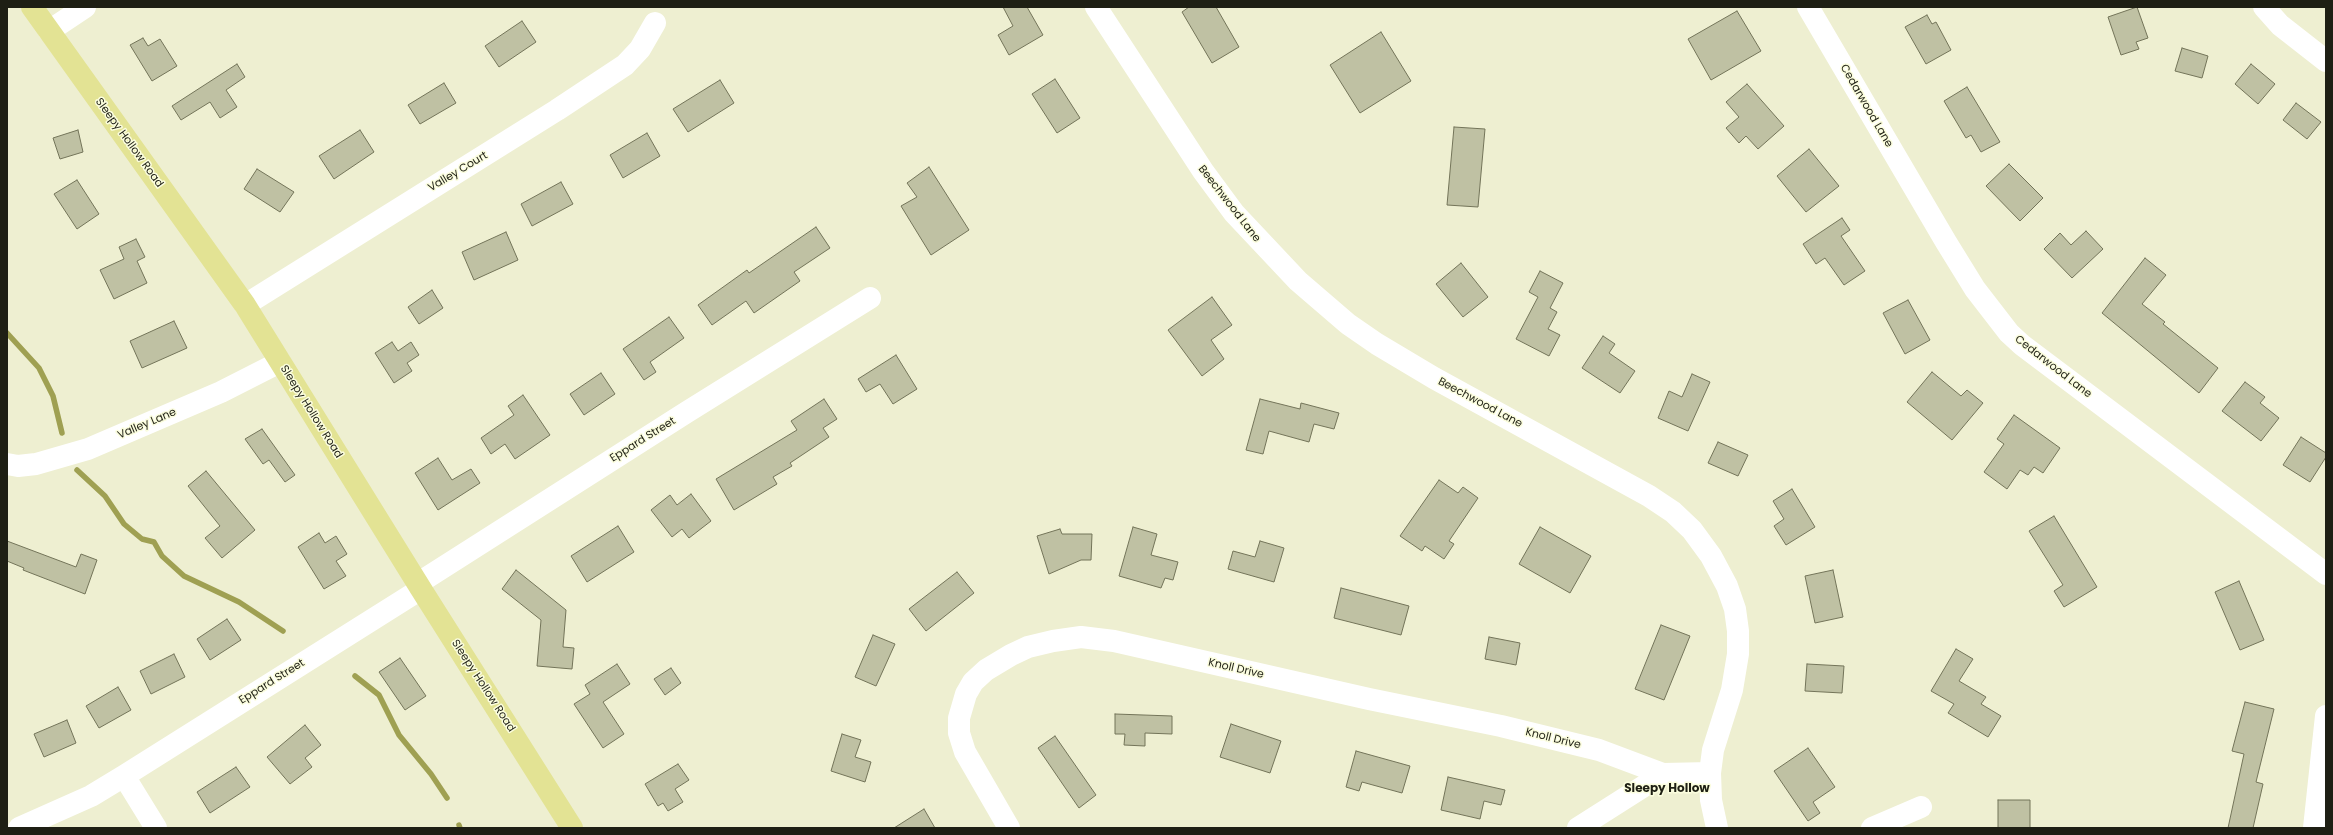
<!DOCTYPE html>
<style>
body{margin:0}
#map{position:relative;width:2333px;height:835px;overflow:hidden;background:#eeefd1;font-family:Poppins,sans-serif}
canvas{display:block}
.frame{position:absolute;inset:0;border:8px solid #1e1f14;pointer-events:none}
</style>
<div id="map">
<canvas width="2333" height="835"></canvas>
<div class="frame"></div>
</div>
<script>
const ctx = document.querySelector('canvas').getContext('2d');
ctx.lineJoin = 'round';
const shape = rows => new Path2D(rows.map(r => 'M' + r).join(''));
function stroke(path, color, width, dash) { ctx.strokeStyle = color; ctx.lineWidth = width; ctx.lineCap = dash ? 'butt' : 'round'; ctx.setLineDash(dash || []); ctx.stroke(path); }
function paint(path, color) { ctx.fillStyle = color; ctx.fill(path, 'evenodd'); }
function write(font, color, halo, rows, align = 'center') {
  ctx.font = font + ' Poppins,sans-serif'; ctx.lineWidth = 3; ctx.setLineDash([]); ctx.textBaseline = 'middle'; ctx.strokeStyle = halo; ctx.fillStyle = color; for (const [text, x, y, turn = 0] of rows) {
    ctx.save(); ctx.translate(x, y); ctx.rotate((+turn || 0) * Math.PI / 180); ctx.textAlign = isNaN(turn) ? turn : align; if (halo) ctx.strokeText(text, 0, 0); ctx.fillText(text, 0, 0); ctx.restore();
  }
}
const stream = shape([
 [7,333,39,368,53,396,62,433],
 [77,470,105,496,124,524,142,539,154,542,162,556,184,576,239,602,283,631],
 [355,676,379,695,399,735,431,774,447,798],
 [459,825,460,828]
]);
const building = shape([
 [1003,7,1027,7,1043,35,1009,55,998,35,1013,26,1003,7],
 [1189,7,1216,7,1239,47,1212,63,1182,12,1189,7],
 [2137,7,2148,38,2136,42,2139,49,2121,55,2108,17,2137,7],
 [1737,11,1761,51,1711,80,1688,39,1737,11],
 [1927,15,1932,24,1936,22,1951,50,1926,64,1905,27,1927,15],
 [522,21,536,42,499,67,485,46,522,21],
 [1381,32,1411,81,1360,113,1330,65,1381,32],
 [143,38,148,46,160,39,177,66,152,81,130,45,143,38],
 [2182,48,2208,56,2202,78,2175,71,2182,48],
 [237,64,245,77,226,90,237,107,220,118,210,102,181,120,172,106,237,64],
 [2251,64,2275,84,2258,104,2235,84,2251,64],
 [1055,79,1080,118,1057,133,1032,94,1055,79],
 [720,80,734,103,688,132,673,109,720,80],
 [444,83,456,103,420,124,408,105,444,83],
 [1747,84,1784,126,1758,149,1746,136,1739,143,1726,128,1739,117,1726,102,1747,84],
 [1967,87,2000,142,1981,152,1971,135,1966,138,1944,101,1967,87],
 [2296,103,2321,122,2307,139,2283,120,2296,103],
 [1454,127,1485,129,1478,207,1447,205,1454,127],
 [78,130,83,152,60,159,53,138,78,130],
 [360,130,374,152,334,179,319,156,360,130],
 [647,133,660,156,623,178,610,155,647,133],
 [1809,149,1839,186,1806,212,1777,176,1809,149],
 [2009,164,2043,198,2020,221,1986,186,2009,164],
 [929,167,969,230,931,255,901,206,917,197,907,183,929,167],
 [257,169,294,192,280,212,244,189,257,169],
 [77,180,99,214,77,229,54,194,77,180],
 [561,182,573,204,532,226,521,204,561,182],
 [1842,218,1850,230,1841,236,1865,271,1844,285,1825,258,1816,264,1803,244,1842,218],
 [816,227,830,248,794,272,800,281,754,313,746,301,712,325,698,305,747,270,749,273,816,227],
 [2086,231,2103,249,2072,278,2044,249,2060,233,2071,245,2086,231],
 [506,232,518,260,474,280,462,252,506,232],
 [136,239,145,257,137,261,147,283,114,299,100,270,124,259,119,247,136,239],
 [2145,258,2166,275,2142,304,2165,322,2163,324,2218,368,2199,393,2102,313,2145,258],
 [1461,263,1488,297,1463,317,1436,284,1461,263],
 [1540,271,1563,283,1550,308,1557,312,1548,329,1560,335,1549,356,1516,339,1538,297,1529,292,1540,271],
 [432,290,443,308,419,324,408,307,432,290],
 [1212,297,1232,325,1211,340,1224,359,1202,376,1168,330,1212,297],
 [1908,300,1930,340,1905,354,1883,313,1908,300],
 [669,317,684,338,650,362,656,372,644,380,623,349,669,317],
 [174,321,187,348,142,368,130,341,174,321],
 [1603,336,1615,344,1609,353,1635,371,1620,393,1582,368,1603,336],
 [392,342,398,351,411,342,419,355,407,363,412,371,394,383,375,353,392,342],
 [896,355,917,389,893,404,880,384,866,392,858,379,896,355],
 [1932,372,1961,396,1967,390,1983,403,1952,440,1907,402,1932,372],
 [601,373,615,394,584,415,570,394,601,373],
 [1692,374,1710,382,1688,431,1658,418,1669,391,1682,397,1692,374],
 [2245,382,2265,397,2260,403,2279,418,2261,441,2222,411,2245,382],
 [523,395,550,435,515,459,505,444,491,454,481,438,514,415,508,406,523,395],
 [824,399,837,419,823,428,829,437,790,463,792,466,773,477,777,484,734,510,716,479,797,430,791,421,824,399],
 [1260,399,1300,409,1301,403,1339,413,1334,429,1314,424,1309,442,1269,431,1263,454,1246,450,1260,399],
 [2014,415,2060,448,2043,473,2034,467,2028,475,2020,470,2007,489,1984,472,2004,444,1997,439,2014,415],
 [262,429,295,475,285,482,269,460,263,464,245,439,262,429],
 [2301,437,2326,453,2326,457,2310,482,2283,465,2301,437],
 [1718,442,1748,455,1738,476,1708,463,1718,442],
 [438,458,452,480,471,469,480,483,438,510,415,473,438,458],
 [206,471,255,530,222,558,205,538,220,526,188,486,206,471],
 [1439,480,1458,493,1463,487,1478,498,1449,541,1454,544,1444,559,1425,546,1422,551,1400,536,1439,480],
 [1792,489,1815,527,1786,545,1774,526,1784,519,1773,501,1792,489],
 [691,494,711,521,689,538,682,529,672,537,651,510,670,495,677,505,691,494],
 [2054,516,2097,587,2064,607,2054,591,2063,585,2029,531,2054,516],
 [618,526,634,552,587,582,571,556,618,526],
 [1133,527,1157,534,1151,555,1178,562,1173,580,1165,578,1161,588,1119,576,1133,527],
 [1540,527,1591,556,1570,593,1519,564,1540,527],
 [1060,529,1062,534,1092,534,1091,560,1081,560,1049,574,1037,536,1060,529],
 [319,533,325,543,336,536,347,554,336,561,346,576,324,589,298,547,319,533],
 [7,541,76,567,81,554,97,560,85,594,23,570,24,568,7,561,7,541],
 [1260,541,1284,548,1274,582,1228,569,1233,551,1255,557,1260,541],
 [516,570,566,610,563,647,574,648,572,669,537,666,541,620,502,589,516,570],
 [1833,570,1843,617,1815,623,1805,576,1833,570],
 [957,572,974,593,926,631,909,609,957,572],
 [2239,581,2264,640,2240,650,2215,592,2239,581],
 [1341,588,1409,606,1401,635,1334,618,1341,588],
 [227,619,241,640,210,660,197,639,227,619],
 [1661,625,1690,636,1664,700,1635,689,1661,625],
 [873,635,895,644,876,686,855,677,873,635],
 [1489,637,1520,643,1516,665,1485,659,1489,637],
 [1956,649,1973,659,1959,681,1986,697,1981,704,2001,716,1988,737,1948,713,1954,704,1931,691,1956,649],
 [174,654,185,677,151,694,140,671,174,654],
 [400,658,426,696,405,710,379,672,400,658],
 [617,664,630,684,603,702,624,734,603,748,574,704,590,694,585,685,617,664],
 [1807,664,1844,666,1842,693,1805,691,1807,664],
 [671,668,681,683,665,695,654,679,671,668],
 [118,687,131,710,99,728,86,706,118,687],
 [2245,702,2274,709,2256,782,2263,784,2253,828,2228,828,2244,754,2232,751,2245,702],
 [1115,714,1172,716,1172,734,1145,733,1145,746,1124,745,1125,734,1115,734,1115,714],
 [67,720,76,743,44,757,34,734,67,720],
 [1231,724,1281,741,1270,773,1220,757,1231,724],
 [305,725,321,745,305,758,312,767,290,784,267,757,305,725],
 [842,734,861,740,855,757,871,762,865,782,831,771,842,734],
 [1055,736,1096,795,1079,808,1038,748,1055,736],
 [1808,748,1835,787,1813,802,1820,813,1808,821,1774,771,1808,748],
 [1356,751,1410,766,1402,793,1362,782,1359,791,1346,787,1356,751],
 [678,764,689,780,675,789,683,802,668,811,663,803,658,806,645,784,678,764],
 [236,767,250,787,210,813,197,792,236,767],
 [1448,777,1505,790,1501,805,1484,801,1480,819,1441,810,1448,777],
 [1998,800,2030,800,2030,828,1998,828,1998,800],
 [924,809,935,828,894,828,924,809]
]);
const minor = shape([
 [1096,7,1203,171,1234,213,1298,281,1348,324,1377,344,1434,378,1649,496,1673,512,1692,530,1711,556,1727,586,1735,609,1738,631,1738,654,1732,690,1713,750,1710,773,1711,800,1717,828],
 [1808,7,1946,242,1975,289,2009,333,2022,345,2326,574],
 [2264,7,2280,25,2326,61],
 [49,31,85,7],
 [245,305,557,110,625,65,640,49,655,23],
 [7,464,18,466,36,464,88,449,221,392,280,362],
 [417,584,687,412,870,298],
 [124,776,156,828],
 [19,828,91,796,124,776,421,589],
 [1009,828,965,752,959,733,959,718,966,694,973,682,986,670,1011,655,1028,647,1053,641,1081,637,1114,641,1369,699,1501,726,1599,750,1663,774],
 [1578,828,1663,774,1710,773],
 [1872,828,1921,807],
 [2314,828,2326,716]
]);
const major = shape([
 [32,7,245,305,421,589,572,828]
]);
const streetNames = [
 ["Cedarwood Lane",1866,106,60],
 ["Sleepy Hollow Road",129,143,54],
 ["Valley Court",458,172,-31],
 ["Beechwood Lane",1229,204,52],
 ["Cedarwood Lane",2053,367,38],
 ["Beechwood Lane",1480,403,28],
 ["Sleepy Hollow Road",311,412,58],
 ["Valley Lane",147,424,-23],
 ["Eppard Street",643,440,-32],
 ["Knoll Drive",1236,669,13],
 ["Eppard Street",272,682,-32],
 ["Sleepy Hollow Road",483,686,57],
 ["Knoll Drive",1553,739,14]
];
const neighbourhoodNames = [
 ["Sleepy Hollow",1667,789]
];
stroke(stream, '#9fa052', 5.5);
paint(building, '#bfc1a3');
stroke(building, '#737459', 1);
stroke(minor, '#fff', 22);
stroke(major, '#e3e394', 22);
write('11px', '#1e1f14', '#fbfdde', streetNames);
write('bold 12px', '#1e1f14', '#fbfdde', neighbourhoodNames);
</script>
